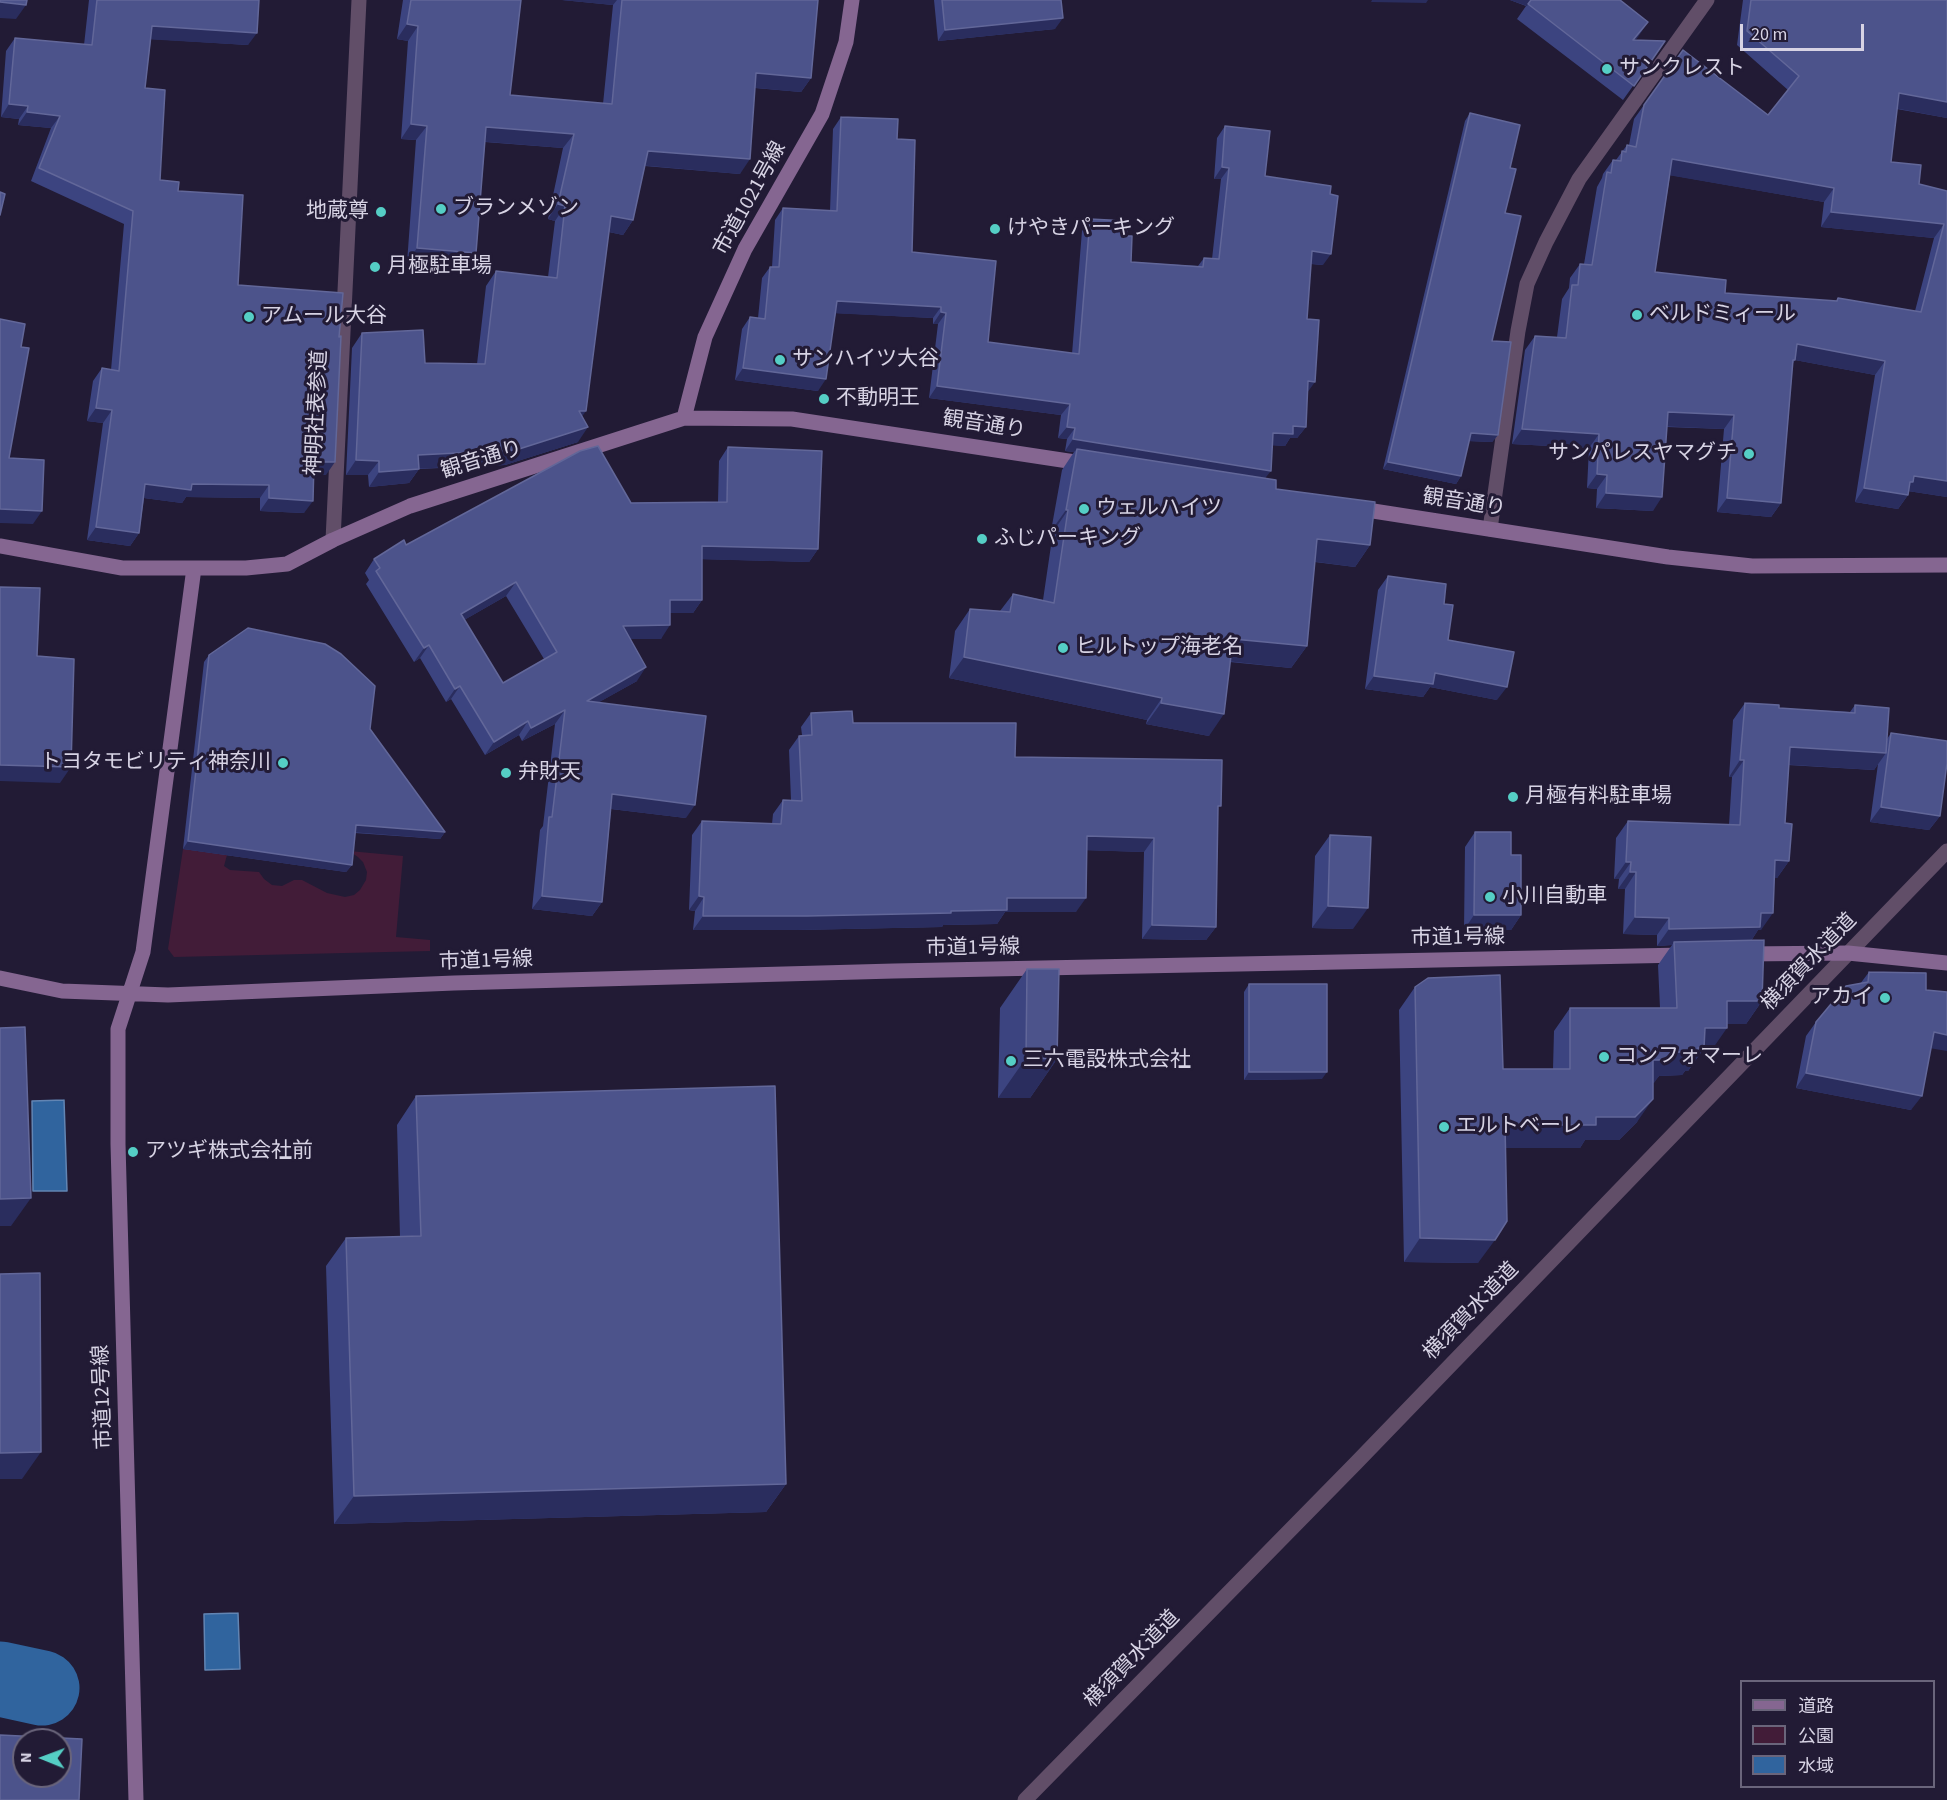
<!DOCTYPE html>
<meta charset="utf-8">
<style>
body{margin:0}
#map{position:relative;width:1947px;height:1800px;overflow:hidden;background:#221b35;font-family:"Source Sans 3","Noto Sans JP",sans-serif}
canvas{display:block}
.legend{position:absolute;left:1740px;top:1680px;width:195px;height:108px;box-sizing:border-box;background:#221b35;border:2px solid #6a657b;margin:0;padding:8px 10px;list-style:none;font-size:18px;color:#d7d3e4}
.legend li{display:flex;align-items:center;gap:12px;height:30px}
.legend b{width:30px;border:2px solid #6a657b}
.north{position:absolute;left:12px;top:1728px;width:60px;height:60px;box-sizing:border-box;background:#221b35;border:2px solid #6a657b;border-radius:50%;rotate:271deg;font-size:16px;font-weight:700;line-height:24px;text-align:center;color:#d7d3e4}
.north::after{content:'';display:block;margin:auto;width:21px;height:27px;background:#55cec5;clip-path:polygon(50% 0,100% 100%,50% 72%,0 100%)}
.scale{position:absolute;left:1740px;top:24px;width:124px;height:27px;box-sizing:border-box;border:3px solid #d7d3e4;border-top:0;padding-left:8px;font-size:18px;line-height:21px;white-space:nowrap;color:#d7d3e4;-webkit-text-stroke:4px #221b35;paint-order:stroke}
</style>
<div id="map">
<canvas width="1947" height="1800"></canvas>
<ul class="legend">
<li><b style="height:8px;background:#856691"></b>道路</li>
<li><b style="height:16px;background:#421c38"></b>公園</li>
<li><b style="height:16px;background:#30649e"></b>水域</li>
</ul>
<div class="north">N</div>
<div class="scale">20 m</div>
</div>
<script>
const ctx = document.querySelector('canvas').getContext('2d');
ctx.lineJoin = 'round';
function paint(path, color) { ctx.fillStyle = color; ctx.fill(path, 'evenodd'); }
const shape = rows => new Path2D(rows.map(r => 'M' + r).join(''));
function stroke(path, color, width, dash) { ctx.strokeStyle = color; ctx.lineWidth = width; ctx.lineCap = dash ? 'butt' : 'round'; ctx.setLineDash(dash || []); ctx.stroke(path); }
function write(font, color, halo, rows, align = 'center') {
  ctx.font = font + ' "Source Sans 3","Noto Sans JP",sans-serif'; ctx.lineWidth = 6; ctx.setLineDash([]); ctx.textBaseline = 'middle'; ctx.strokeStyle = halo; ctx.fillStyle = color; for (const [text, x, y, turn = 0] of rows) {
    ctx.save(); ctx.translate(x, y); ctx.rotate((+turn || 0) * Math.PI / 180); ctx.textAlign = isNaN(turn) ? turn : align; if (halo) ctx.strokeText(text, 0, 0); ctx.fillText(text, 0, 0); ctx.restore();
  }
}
const green = shape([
 [183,849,227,855,224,866,230,870,259,872,264,879,272,885,282,886,294,880,302,880,327,893,345,897,354,895,360,890,366,880,367,872,363,862,358,857,349,851,403,856,396,937,430,940,430,951,174,957,168,949]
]);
const water = shape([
 [64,1100,67,1191,33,1191,32,1101,64,1100],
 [238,1613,240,1669,205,1670,204,1614,238,1613]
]);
const river = shape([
 [0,1679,42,1688]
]);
const street = shape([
 [1490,529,1518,331,1527,284,1546,242,1579,179,1707,0],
 [333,540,359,0],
 [1025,1800,1356,1463,1947,851]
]);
const secondary = shape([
 [684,418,705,337,745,249,822,114,846,42,852,0],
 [1354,508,1668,557,1752,566,1947,565],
 [0,546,122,568,246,568,287,564,333,540,410,506,684,418,792,419,1088,464],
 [1744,954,1848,953,1947,963],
 [0,978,62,991,168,995,454,983,894,971,1684,955],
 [136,1800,118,1144,118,1029,143,952,194,568]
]);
const wall = shape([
 [89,0,259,0,248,45,151,39,145,88,160,180,178,191,238,285,326,475,314,474,304,513,260,511,260,498,186,497,182,503,144,498,139,533,130,546,87,540,103,423,87,421,93,381,102,368,111,370,124,224,31,181,51,128,18,125,19,119,1,117,6,51,15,38,84,45],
 [403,0,521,0,510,95,603,104,613,5,562,0,818,0,811,78,801,92,755,88,740,174,645,166,633,220,623,235,609,232,578,442,505,465,419,469,409,483,369,487,368,475,346,475,352,348,362,333,425,363,477,364,486,286,496,271,548,277,555,221,548,219,563,148,485,142,476,253,466,268,407,263,416,140,401,139,408,41,397,39],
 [934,0,1061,0,1055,29,938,41],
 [1510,0,1620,0,1648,22,1635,40,1665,41,1623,100,1517,19,1526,6],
 [1743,0,1947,0,1947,118,1897,109,1891,162,1919,184,1947,191,1947,497,1908,491,1908,495,1898,509,1855,502,1875,375,1795,360,1793,363,1781,503,1771,517,1717,512,1724,429,1667,427,1653,511,1596,508,1597,489,1587,488,1589,448,1512,444,1525,350,1535,336,1557,337,1562,299,1569,288,1570,278,1580,264,1584,264,1597,187,1602,178,1603,174,1613,160,1616,160,1627,145,1629,145,1634,119,1644,105,1768,115,1788,90,1737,45],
 [1670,175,1824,202,1821,227,1934,238,1915,311,1838,298,1836,301,1725,293,1655,272],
 [1470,113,1510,168,1492,341,1498,435,1492,442,1469,441,1461,476,1456,484,1383,469,1465,121],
 [841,117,897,139,912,252,988,342,1072,354,1082,231,1090,219,1126,236,1131,262,1198,266,1204,258,1212,259,1221,179,1214,179,1217,138,1225,126,1265,176,1323,265,1311,264,1307,319,1307,393,1306,427,1297,438,1290,438,1285,446,1272,445,1265,479,1276,489,1370,545,1355,567,1315,562,1307,646,1291,668,1230,662,1209,736,1146,724,1147,720,949,678,955,631,970,609,1000,611,1013,594,1043,600,1053,532,1051,531,1062,470,1074,452,1065,451,1067,439,1058,438,1061,415,929,398,938,324,933,324,933,318,836,313,818,391,735,380,742,329,750,317,758,318,762,278,770,267,772,267,775,220,783,208,830,211,833,129],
 [728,447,818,549,809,562,702,559,702,600,693,613,670,613,661,639,631,639,637,681,599,702,686,818,611,809,602,902,592,916,532,909,540,830,543,826,555,724,522,741,519,735,485,755,451,699,446,702,420,658,414,662,366,584,369,580,365,573,374,559,406,545,631,503,718,502,719,461],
 [506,596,544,659,503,683,464,620],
 [1388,576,1444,604,1448,640,1497,700,1430,687,1423,697,1365,689,1378,590],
 [209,655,370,729,445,832,440,839,355,833,352,865,346,872,183,849,204,662],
 [1745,703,1779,708,1850,712,1855,705,1887,739,1891,733,1940,816,1929,830,1870,822,1878,764,1874,770,1788,765,1785,823,1789,861,1777,878,1774,877,1761,930,1758,930,1751,941,1762,1001,1746,1024,1727,1024,1711,1051,1702,1051,1688,1071,1685,1071,1682,1075,1659,1076,1653,1083,1637,1122,1619,1140,1585,1140,1580,1148,1505,1148,1478,1263,1404,1262,1399,1010,1415,987,1503,1069,1553,1069,1554,1031,1570,1008,1660,1008,1658,965,1672,945,1657,946,1657,935,1623,934,1625,889,1618,889,1619,879,1614,879,1616,838,1628,821,1729,825,1732,777,1729,777,1733,720],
 [811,713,853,723,1015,757,1218,810,1216,927,1206,940,1142,939,1144,852,1086,850,1076,912,1005,912,997,924,943,925,942,927,797,930,693,930,695,911,689,910,692,835,702,821,772,824,773,814,783,800,791,800,789,750,799,736,802,735,801,727],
 [1475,832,1511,855,1521,915,1511,930,1464,930,1465,847],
 [1330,835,1353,929,1312,928,1315,856],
 [1027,969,1057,1059,1030,1098,998,1098,1000,1008],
 [1869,972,1926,990,1931,1048,1911,1110,1796,1088,1806,1036,1816,1022,1860,984],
 [1249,984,1322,1079,1244,1080,1244,992],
 [416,1096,786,1484,766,1512,334,1524,326,1266,346,1238,400,1237,397,1125]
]);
const shadedWall = shape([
 [562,0,617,0,613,5],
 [1372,0,1428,0,1426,3,1371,2],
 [1510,0,1531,0,1527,6],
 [0,2,26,5,16,19,0,18],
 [1063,18,1055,29,938,41,945,30],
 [1648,22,1638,37,1623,55,1633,40],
 [407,24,418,26,408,41,397,39],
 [152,26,257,33,248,45,144,39],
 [756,73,811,78,801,92,746,87],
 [1899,93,1947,102,1947,118,1889,107],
 [9,104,28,106,19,119,1,117],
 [27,112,60,116,51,128,18,125],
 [411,124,427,126,416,140,401,139],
 [486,127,574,134,563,148,476,141],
 [648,151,750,159,740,174,638,165],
 [1672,159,1834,188,1824,202,1662,174],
 [1222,167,1229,168,1221,179,1214,179],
 [558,204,565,206,555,221,548,219],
 [1831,212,1944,224,1934,238,1821,227],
 [611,216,633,220,623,235,600,230],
 [417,248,476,253,466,268,407,263],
 [1312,251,1331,254,1323,265,1303,263],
 [837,301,941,307,933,318,829,313],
 [941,312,946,313,938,324,933,324],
 [1797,344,1885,361,1875,375,1795,360,1785,374],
 [743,368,826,379,818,391,735,380],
 [1308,381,1315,382,1307,393],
 [937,386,1070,404,1061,415,929,398],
 [96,408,112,410,103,423,87,421],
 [579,411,586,411,576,425],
 [1668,412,1734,415,1724,429,1658,426],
 [1293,426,1306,427,1297,438,1290,438,1285,446,1265,445,1273,433],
 [588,427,578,442,505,465,407,469,418,455],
 [1067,427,1075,428,1067,439,1058,438],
 [1522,429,1599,434,1589,448,1512,444],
 [1471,433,1498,435,1492,442,1466,441],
 [1073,439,1271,471,1262,482,1077,449,1074,452,1065,451],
 [356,460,379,461,368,475,346,475],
 [314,462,335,462,326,475,305,474],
 [1388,462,1461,476,1456,484,1383,469],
 [419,469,409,483,369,487,379,472],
 [1597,474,1607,475,1597,489,1587,488],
 [1914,476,1947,481,1947,497,1908,491,1908,495,1898,509,1855,502,1864,488],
 [145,484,192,484,269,485,260,498,186,497,182,503,136,497],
 [1606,493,1662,497,1653,511,1596,508],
 [269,498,313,501,304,513,260,511],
 [1727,498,1781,503,1771,517,1717,512],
 [0,509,42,511,33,524,0,523],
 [1066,510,1068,510,1053,532,1051,531],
 [96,527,139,533,130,546,87,540],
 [1317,539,1370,545,1355,567,1302,560],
 [702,546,818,549,809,562,692,559],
 [516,582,506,596,452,627,461,614],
 [670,600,702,600,693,613,660,613],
 [670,625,661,639,614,639,623,626],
 [1233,639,1307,646,1291,668,1217,660],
 [429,645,420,658,414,662,424,648],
 [964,657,1162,698,1147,720,949,678],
 [646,667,637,681,578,714,587,701],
 [1435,673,1507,687,1497,700,1430,687,1423,697,1365,689,1374,676],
 [460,686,451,699,446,702,455,689],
 [1161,703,1224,714,1209,736,1146,724],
 [565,710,555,724,522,741,531,728],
 [528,721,519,735,485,755,494,742],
 [1790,747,1886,753,1874,770,1778,764],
 [1740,760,1744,760,1732,777,1729,777],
 [0,765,71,767,60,783,0,781],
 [612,794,695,805,686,818,603,808],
 [1881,807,1940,816,1929,830,1870,822],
 [356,825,445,832,440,839,351,832],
 [1087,836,1154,838,1144,852,1077,850],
 [188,841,352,865,346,872,183,849],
 [1775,860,1789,861,1777,878,1763,877],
 [1626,862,1631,862,1619,879,1614,879],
 [1630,872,1636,872,1625,889,1618,889],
 [542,896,602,902,592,916,532,909],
 [699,896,704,897,695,911,689,910],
 [1007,898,1086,898,1076,912,1005,912,997,924,943,925,942,927,797,930,693,930,703,916,951,911],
 [1328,906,1368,908,1353,929,1312,928],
 [1761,913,1773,913,1761,930,1758,930,1749,944,1674,942,1672,945,1657,946,1669,929],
 [1474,915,1521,915,1511,930,1464,930],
 [1635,917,1669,918,1657,935,1623,934],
 [1152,925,1216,927,1206,940,1142,939],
 [1727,1001,1762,1001,1746,1024,1711,1024],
 [1705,1028,1727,1028,1711,1051,1702,1051,1688,1071,1685,1071,1682,1075,1659,1076,1654,1083,1637,1083,1653,1060,1670,1052],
 [1934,1032,1947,1035,1947,1051,1923,1047],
 [1026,1058,1057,1059,1030,1098,998,1098],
 [1249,1072,1327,1072,1322,1079,1244,1080],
 [1806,1073,1922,1096,1911,1110,1796,1088],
 [1653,1099,1637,1122,1619,1140,1585,1140,1580,1148,1488,1148,1505,1125],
 [31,1198,11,1226,0,1226,0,1199],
 [1420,1238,1495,1240,1478,1263,1404,1262],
 [41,1452,22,1479,0,1479,0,1453],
 [786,1484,766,1512,334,1524,354,1496]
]);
const building = shape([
 [0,0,27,0,26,5,0,2,0,0],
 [97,0,259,0,257,33,152,26,145,88,165,90,160,180,179,182,178,191,243,195,238,285,343,293,339,337,341,336,335,462,314,462,313,501,269,498,269,485,192,484,191,490,145,484,139,533,96,527,112,410,96,408,102,368,119,371,133,211,39,168,60,116,27,112,28,106,9,104,15,38,92,45,97,0],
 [411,0,521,0,510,95,612,104,622,0,818,0,811,78,756,73,750,159,648,151,633,220,611,216,586,411,579,411,588,427,516,450,418,455,419,469,379,472,379,461,356,460,362,333,423,330,425,363,485,364,496,271,557,278,565,206,558,204,574,134,486,127,476,253,417,248,427,126,411,124,418,26,407,24,411,0],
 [942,0,1061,0,1063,18,945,30,942,0],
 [1531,0,1620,0,1648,22,1633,40,1665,41,1634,86,1528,4,1531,0],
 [1751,0,1947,0,1947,102,1899,93,1891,162,1921,165,1919,184,1947,191,1947,481,1914,476,1913,482,1910,482,1908,495,1864,488,1885,361,1797,344,1795,360,1793,360,1781,503,1727,498,1734,415,1668,412,1662,497,1606,493,1607,475,1597,474,1599,434,1522,429,1535,336,1566,338,1572,285,1578,285,1580,264,1592,265,1607,172,1611,173,1613,160,1621,161,1622,151,1626,152,1627,145,1636,147,1644,105,1683,50,1768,115,1799,76,1747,31,1751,0],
 [1672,159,1834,188,1831,212,1944,224,1921,312,1838,298,1837,301,1725,293,1726,280,1655,272,1672,159],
 [1470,113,1520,125,1510,168,1516,169,1505,213,1521,216,1492,341,1511,342,1498,435,1471,433,1461,476,1388,462,1470,113],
 [841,117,898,119,897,139,915,140,912,252,996,261,988,342,1079,354,1090,219,1128,221,1126,236,1132,236,1131,262,1203,267,1204,258,1219,259,1229,168,1222,167,1225,126,1270,131,1265,176,1331,186,1330,194,1338,196,1331,254,1312,251,1307,319,1319,320,1315,382,1308,381,1306,427,1293,426,1293,434,1273,433,1271,471,1073,439,1075,428,1067,427,1070,404,937,386,946,313,941,312,941,307,837,301,826,379,743,368,750,317,765,319,770,267,779,267,783,208,837,211,841,117],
 [0,192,5,194,0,215,0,192],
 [0,319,25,324,21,347,29,348,9,458,44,460,42,511,0,509,0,319],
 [598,446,631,503,727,502,728,447,822,451,818,549,702,546,702,600,670,600,670,625,623,626,646,667,587,701,706,716,695,805,612,794,602,902,542,896,549,817,552,817,565,710,531,728,528,721,494,742,460,686,455,689,429,645,424,648,376,571,380,568,374,559,404,540,406,545,580,451,598,446],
 [516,582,557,652,503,683,461,614,516,582],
 [1077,449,1276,480,1276,489,1375,502,1370,545,1317,539,1307,646,1233,639,1224,714,1161,703,1162,698,964,657,970,609,1010,612,1013,594,1054,603,1068,510,1066,510,1077,449],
 [1388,576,1446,584,1444,604,1453,605,1448,640,1514,652,1507,687,1435,673,1433,684,1374,676,1388,576],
 [0,587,40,588,37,656,74,659,71,767,0,765,0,587],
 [248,628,325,644,341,654,375,686,370,729,445,832,356,825,352,865,188,841,209,655,248,628],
 [1745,703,1779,705,1779,708,1855,713,1855,705,1889,708,1886,753,1790,747,1785,823,1792,824,1789,861,1775,860,1773,913,1761,913,1760,927,1669,929,1669,918,1635,917,1636,872,1630,872,1631,862,1626,862,1628,821,1740,825,1744,760,1740,760,1745,703],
 [852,711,853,723,1016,723,1015,757,1222,760,1221,806,1218,806,1216,927,1152,925,1154,838,1087,836,1086,898,1007,898,1007,910,951,911,951,913,807,916,703,916,704,897,699,896,702,821,781,824,783,800,802,801,799,736,812,735,811,713,852,711],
 [1891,733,1947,741,1947,763,1940,816,1881,807,1891,733],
 [1475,832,1511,832,1511,855,1521,855,1521,915,1474,915,1475,832],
 [1330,835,1371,837,1368,908,1328,906,1330,835],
 [1764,940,1762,1001,1727,1001,1727,1028,1705,1028,1704,1048,1698,1048,1698,1052,1670,1052,1670,1060,1653,1060,1653,1099,1635,1117,1596,1117,1596,1125,1505,1125,1507,1221,1495,1240,1420,1238,1415,987,1428,978,1500,975,1503,1069,1570,1069,1570,1008,1677,1008,1674,942,1764,940],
 [1027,969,1059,969,1057,1059,1026,1058,1027,969],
 [1869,972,1926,973,1926,990,1947,992,1947,1035,1934,1032,1922,1096,1806,1073,1816,1022,1846,986,1868,982,1869,972],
 [1249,984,1327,984,1327,1072,1249,1072,1249,984],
 [25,1027,31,1198,0,1199,0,1028,25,1027],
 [775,1086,786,1484,354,1496,346,1238,421,1236,416,1096,775,1086],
 [40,1273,41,1452,0,1453,0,1274,40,1273],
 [0,1735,82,1739,79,1800,0,1800,0,1735],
 [24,1740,60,1740,60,1776,24,1776,24,1740]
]);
const markers = [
 [1607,69,6,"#55cec5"],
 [441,209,6,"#55cec5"],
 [381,212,6,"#55cec5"],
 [995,229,6,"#55cec5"],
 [375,267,6,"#55cec5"],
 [1637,315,6,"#55cec5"],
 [249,317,6,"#55cec5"],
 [780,360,6,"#55cec5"],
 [824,399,6,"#55cec5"],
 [1749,454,6,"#55cec5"],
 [1084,509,6,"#55cec5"],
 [982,539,6,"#55cec5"],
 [1063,648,6,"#55cec5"],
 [283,763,6,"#55cec5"],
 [506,773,6,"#55cec5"],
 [1513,797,6,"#55cec5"],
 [1490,897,6,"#55cec5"],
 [1885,998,6,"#55cec5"],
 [1604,1057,6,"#55cec5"],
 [1011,1061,6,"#55cec5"],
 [1444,1127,6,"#55cec5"],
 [133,1152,6,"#55cec5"]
];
const poiNames = [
 ["サンクレスト",1619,69],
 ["ブランメゾン",453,209],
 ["地蔵尊",369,212,"right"],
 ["けやきパーキング",1007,229],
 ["月極駐車場",387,267],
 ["ベルドミィール",1649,315],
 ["アムール大谷",261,317],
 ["サンハイツ大谷",792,360],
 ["不動明王",836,399],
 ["サンパレスヤマグチ",1737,454,"right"],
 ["ウェルハイツ",1096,509],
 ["ふじパーキング",994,539],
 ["ヒルトップ海老名",1075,648],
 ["トヨタモビリティ神奈川",271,763,"right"],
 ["弁財天",518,773],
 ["月極有料駐車場",1525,797],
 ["小川自動車",1502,897],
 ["アカイ",1873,998,"right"],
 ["コンフォマーレ",1616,1057],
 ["三六電設株式会社",1023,1061],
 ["エルトベーレ",1456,1127],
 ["アツギ株式会社前",145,1152]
];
const streetNames = [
 ["市道1021号線",751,199,-61],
 ["神明社表参道",318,413,-87],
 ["観音通り",984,426,9],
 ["観音通り",482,461,-17],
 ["観音通り",1464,504,9],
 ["市道1号線",1458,939,-1],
 ["市道1号線",973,949,-1],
 ["市道1号線",486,962,-2],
 ["横須賀水道道",1810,963,-46],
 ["横須賀水道道",1472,1312,-46],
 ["市道12号線",104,1397,-92],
 ["横須賀水道道",1133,1660,-46]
];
paint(green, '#421c38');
paint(water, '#30649e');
stroke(water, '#6285b3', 1.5);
stroke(river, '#30649e', 75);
stroke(street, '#614e68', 15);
stroke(secondary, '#856691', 15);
paint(wall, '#3c4480');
paint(shadedWall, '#2a2d5e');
paint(building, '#4c538b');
stroke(building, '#626799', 1.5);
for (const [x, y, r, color] of markers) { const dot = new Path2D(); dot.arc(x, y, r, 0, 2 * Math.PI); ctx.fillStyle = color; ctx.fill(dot); stroke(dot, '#221b35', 2); }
write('21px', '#d7d3e4', '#221b35', poiNames, 'left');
write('21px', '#d7d3e4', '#221b35', streetNames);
</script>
